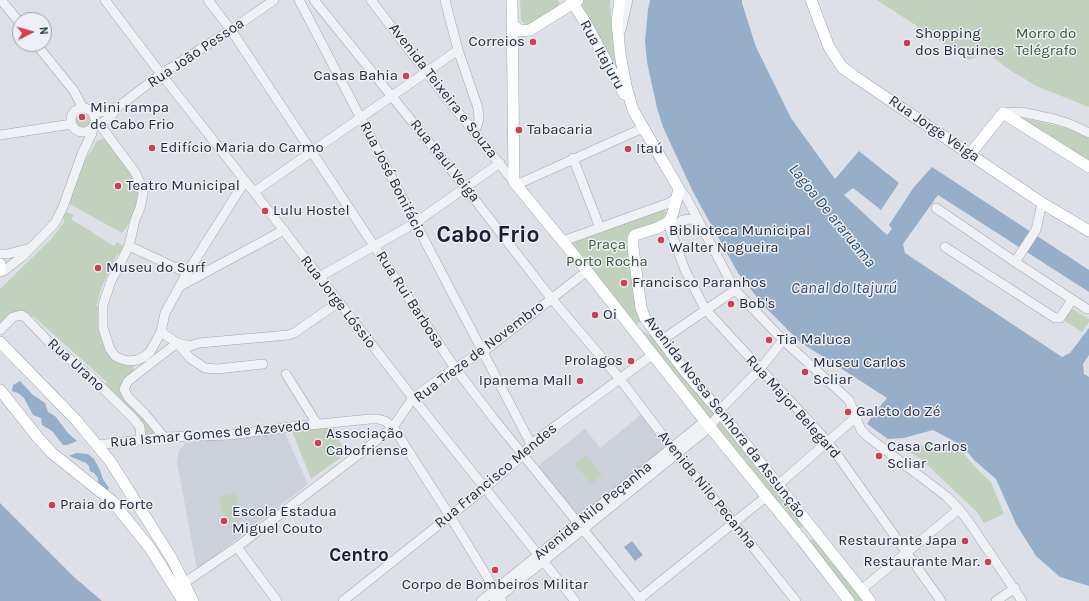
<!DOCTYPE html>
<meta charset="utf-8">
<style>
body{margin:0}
#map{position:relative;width:1089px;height:601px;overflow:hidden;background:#dde1e7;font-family:Karla,sans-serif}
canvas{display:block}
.north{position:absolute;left:12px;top:12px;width:40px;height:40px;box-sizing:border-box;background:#eceff5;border:1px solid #9da2ab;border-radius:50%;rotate:84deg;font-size:11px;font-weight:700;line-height:16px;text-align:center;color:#262e3d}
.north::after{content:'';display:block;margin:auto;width:14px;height:18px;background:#cf3f51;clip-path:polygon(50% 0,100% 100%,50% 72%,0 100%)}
</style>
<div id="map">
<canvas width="1089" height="601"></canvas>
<div class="north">N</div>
</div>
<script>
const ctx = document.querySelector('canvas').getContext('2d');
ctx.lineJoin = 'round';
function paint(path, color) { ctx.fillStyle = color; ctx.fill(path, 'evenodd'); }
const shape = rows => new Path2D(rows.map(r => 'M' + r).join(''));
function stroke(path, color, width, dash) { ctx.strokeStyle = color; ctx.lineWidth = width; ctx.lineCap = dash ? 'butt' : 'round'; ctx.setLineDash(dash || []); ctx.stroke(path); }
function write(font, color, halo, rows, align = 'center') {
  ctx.font = font + ' Karla,sans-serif'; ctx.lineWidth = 3; ctx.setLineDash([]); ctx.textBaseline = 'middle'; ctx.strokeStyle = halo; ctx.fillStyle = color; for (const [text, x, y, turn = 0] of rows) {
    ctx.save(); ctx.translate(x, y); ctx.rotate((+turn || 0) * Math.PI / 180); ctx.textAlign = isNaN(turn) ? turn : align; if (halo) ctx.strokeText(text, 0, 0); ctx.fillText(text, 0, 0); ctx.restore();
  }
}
const built = shape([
 [642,414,668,447,579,518,538,466,585,429,600,448],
 [284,431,308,484,197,570,177,462,179,451,185,443]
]);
const green = shape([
 [520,0,558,0,560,3,555,9,528,26,521,21],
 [584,0,610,0,613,46,621,77,580,5],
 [877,0,1089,0,1089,107,1036,86,1008,69,987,53,969,60],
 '75 120a8 8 0 1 1 16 0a8 8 0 1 1-16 0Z',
 [1024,118,1082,132,1089,137,1089,161,1029,123,1024,119],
 [106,138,131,171,139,187,136,214,122,233,68,203,81,167,97,141],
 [664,209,666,213,662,221,636,232,643,321,638,323,635,326,572,243],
 [66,212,74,215,71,219,114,246,117,242,123,246,124,249,121,255,118,253,102,286,96,306,101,306,105,343,133,366,134,370,132,374,122,386,154,430,154,434,146,436,144,434,103,386,107,382,33,316,30,320,22,313,0,327,0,289,52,238,64,222,63,214],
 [1071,308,1089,319,1089,322,1082,332,1063,320],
 [643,332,649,334,657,339,804,526,798,529,641,336],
 [333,427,346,454,311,479,292,431],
 [934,443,963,453,979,471,991,482,1004,514,984,523,977,512,922,460,905,449],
 [586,455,602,475,591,484,575,464],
 [236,493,242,520,225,524,219,497],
 [814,539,865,601,853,601,809,544,811,540]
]);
const water = shape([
 [650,0,742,0,742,3,756,47,791,118,835,179,859,151,899,183,881,210,853,188,844,195,887,235,892,229,889,225,914,187,932,167,1089,270,1089,292,938,195,903,244,905,253,1062,357,1070,353,1089,328,1089,355,1083,364,1084,374,1089,377,1089,586,1060,577,1036,556,1016,524,996,479,974,460,963,446,933,430,904,438,888,439,867,424,872,416,887,398,800,342,763,305,738,273,693,192,663,127,657,108,647,62,645,41,648,10],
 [20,381,33,395,45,403,48,412,55,416,68,433,77,441,67,445,63,445,52,431,42,425,41,418,33,415,24,398,18,393,12,391,13,385],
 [76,453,88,454,94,459,100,470,103,479,109,488,107,491,98,484,98,478,94,473,90,471,89,466,86,463,69,456],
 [0,503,74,577,102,601,0,601],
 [632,541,643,555,635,561,624,547]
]);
const minor = shape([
 [1,0,20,23],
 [105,0,161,74,254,192,413,398,575,601],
 [208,0,231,30,455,368,494,419,641,601],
 [299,0,531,444],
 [314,0,465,187,551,298,620,379,672,448,733,522,796,601],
 [371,0,426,72,514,182],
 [445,0,458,50,478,108,479,119,475,132],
 [621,30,628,0],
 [36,44,74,91,83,108],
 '71 120a12 12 0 1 1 24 0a12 12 0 1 1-24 0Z',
 [90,110,101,112,118,107],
 [1003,113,1021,112,1054,119,1070,124,1089,133],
 [100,125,135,172,142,187,143,194,140,208,135,220,129,246,111,281,103,305,103,328,110,349,115,356,121,359,128,361,137,360,144,357,150,352,161,332,165,313,187,273,245,181],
 [93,127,100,125,111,116,118,107,161,74,231,30,274,0],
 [0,135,72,124],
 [573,158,600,228],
 [516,185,643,128],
 [679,189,686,197,735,290,783,340,849,400,858,423,861,430,867,436,946,496,959,509,969,522,1022,601],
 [254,192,458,50],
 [936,208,1015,262,1087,309],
 [699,221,691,219,683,220,670,229,685,270,705,309,828,442,941,601],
 [563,241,669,203,678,197],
 [129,246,187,273],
 [945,247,1055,318,1060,318,1072,300],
 [0,254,8,254,30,248],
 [1015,262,1036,230,1042,203],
 [0,272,5,270,23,256,55,223,63,207,82,154,92,133,92,128],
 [319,277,415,223,500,163],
 [182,285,284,230],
 [0,330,13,317,21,315,25,317,49,342,90,376,133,418,140,427,141,440],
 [161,332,177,343,190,346,199,343,288,335,294,333,339,302],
 [662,340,735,290],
 [286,374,317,424],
 [164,437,145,414,128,397,124,389,128,381,177,343,190,358,205,368,217,369,263,364],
 [98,445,164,437,230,435,290,427,370,419,378,419,385,421,393,427,450,516,502,601],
 [778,485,856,417],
 [237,547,277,601],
 [184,583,237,547,367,448,393,427,413,398,455,368,483,352,587,271],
 [861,590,959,509],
 [639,599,767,496],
 [343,601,485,488,523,455,531,444,652,355],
 [481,601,705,421],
 [494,601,710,427,718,416,719,411,760,369,783,340],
 [996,601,1015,588]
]);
const major = shape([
 [512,0,514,182,587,271,705,421,802,540,849,601],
 [571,0,587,25,624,94],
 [620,0,617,21,620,54,626,86,633,110,679,189,673,213,669,222,657,228,635,235,633,238,633,248,641,308,645,318,684,370,719,411,870,601],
 [811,0,829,47,842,67,854,76,1042,203,1089,231],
 [512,24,520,31,530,30,578,0],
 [970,154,1003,113,1089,167],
 [0,264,0,270],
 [0,342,76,420,110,461,172,559,193,601],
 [0,390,39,439,52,453,112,501,150,548,183,601]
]);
const markers = [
 [533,42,4,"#cf3f51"],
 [907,43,4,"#cf3f51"],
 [406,76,4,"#cf3f51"],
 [82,117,4,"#cf3f51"],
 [519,130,4,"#cf3f51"],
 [152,148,4,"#cf3f51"],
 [628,149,4,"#cf3f51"],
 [118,186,4,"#cf3f51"],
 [265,211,4,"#cf3f51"],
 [661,240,4,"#cf3f51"],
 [98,268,4,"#cf3f51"],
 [624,283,4,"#cf3f51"],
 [731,304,4,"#cf3f51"],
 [595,315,4,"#cf3f51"],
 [769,340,4,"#cf3f51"],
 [631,361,4,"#cf3f51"],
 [805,372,4,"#cf3f51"],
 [580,381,4,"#cf3f51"],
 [848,412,4,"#cf3f51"],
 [318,443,4,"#cf3f51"],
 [879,456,4,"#cf3f51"],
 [52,505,4,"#cf3f51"],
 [224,521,4,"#cf3f51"],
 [965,541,4,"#cf3f51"],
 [988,562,4,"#cf3f51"],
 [495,570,4,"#cf3f51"]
];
const poiNames = [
 ["Shopping",915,34],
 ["dos Biquines",915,51],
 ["Correios",525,42,"right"],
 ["Casas Bahia",398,76,"right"],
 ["Mini rampa",90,108],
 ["de Cabo Frio",90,125],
 ["Tabacaria",527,130],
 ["Edifício Maria do Carmo",160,148],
 ["Itaú",636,149],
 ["Teatro Municipal",126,186],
 ["Lulu Hostel",273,211],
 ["Biblioteca Municipal",669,231],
 ["Walter Nogueira",669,248],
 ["Museu do Surf",106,268],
 ["Francisco Paranhos",632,283],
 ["Bob's",739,304],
 ["Oi",603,315],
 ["Tia Maluca",777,340],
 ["Prolagos",623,361,"right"],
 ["Museu Carlos",813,363],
 ["Scliar",813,380],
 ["Ipanema Mall",572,381,"right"],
 ["Galeto do Zé",856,412],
 ["Associação",326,434],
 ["Cabofriense",326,451],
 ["Casa Carlos",887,447],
 ["Scliar",887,464],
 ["Praia do Forte",60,505],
 ["Escola Estadua",232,512],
 ["Miguel Couto",232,529],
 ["Restaurante Japa",957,541,"right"],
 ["Restaurante Mar.",980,562,"right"],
 ["Corpo de Bombeiros Militar",495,585,"center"]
];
const parkNames = [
 ["Morro do",1046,34],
 ["Telégrafo",1046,51],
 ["Praça",607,245],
 ["Porto Rocha",607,262]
];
const streetNames = [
 ["Rua João Pessoa",196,53,-34],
 ["Rua Itajuru",602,55,61],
 ["Avenida Teixeira e Souza",443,91,52],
 ["Rua Jorge Veiga",934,129,34],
 ["Rua Raul Veiga",445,161,51],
 ["Rua José Bonifácio",393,180,63],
 ["Rua Rui Barbosa",410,300,57],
 ["Rua Jorge Lóssio",338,302,52],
 ["Rua Treze de Novembro",479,352,-37],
 ["Rua Urano",76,365,42],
 ["Rua Major Belegard",793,407,48],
 ["Avenida Nossa Senhora da Assunção",725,417,52],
 ["Rua Ismar Gomes de Azevedo",210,434,-5],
 ["Rua Francisco Mendes",496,476,-40],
 ["Avenida Nilo Pecanha",707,490,51],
 ["Avenida Nilo Peçanha",593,511,-39]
];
const waterNames = [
 ["Lagoa De araruama",832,216,51],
 ["Canal do Itajurú",844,288]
];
const districtNames = [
 ["Centro",359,556]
];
const townNames = [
 ["Cabo Frio",488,235]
];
paint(built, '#cbd0d9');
paint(green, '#c2d1be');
paint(water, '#97aec8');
stroke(minor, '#a2a8b1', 10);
stroke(major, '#9ca5b3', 12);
stroke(minor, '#eff1f5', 9);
stroke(major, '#fff', 11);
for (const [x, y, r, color] of markers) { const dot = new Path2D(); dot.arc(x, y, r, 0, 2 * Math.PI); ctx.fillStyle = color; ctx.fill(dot); stroke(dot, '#eceff5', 1.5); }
write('15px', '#262e3d', '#eceff5', poiNames, 'left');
write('15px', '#3a5933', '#eceff5', parkNames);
write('15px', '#262e3d', '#eceff5', streetNames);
write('italic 16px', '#304c72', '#eceff5', waterNames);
write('bold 19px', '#191f2e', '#eceff5', districtNames);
write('bold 23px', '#191f2e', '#eceff5', townNames);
</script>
